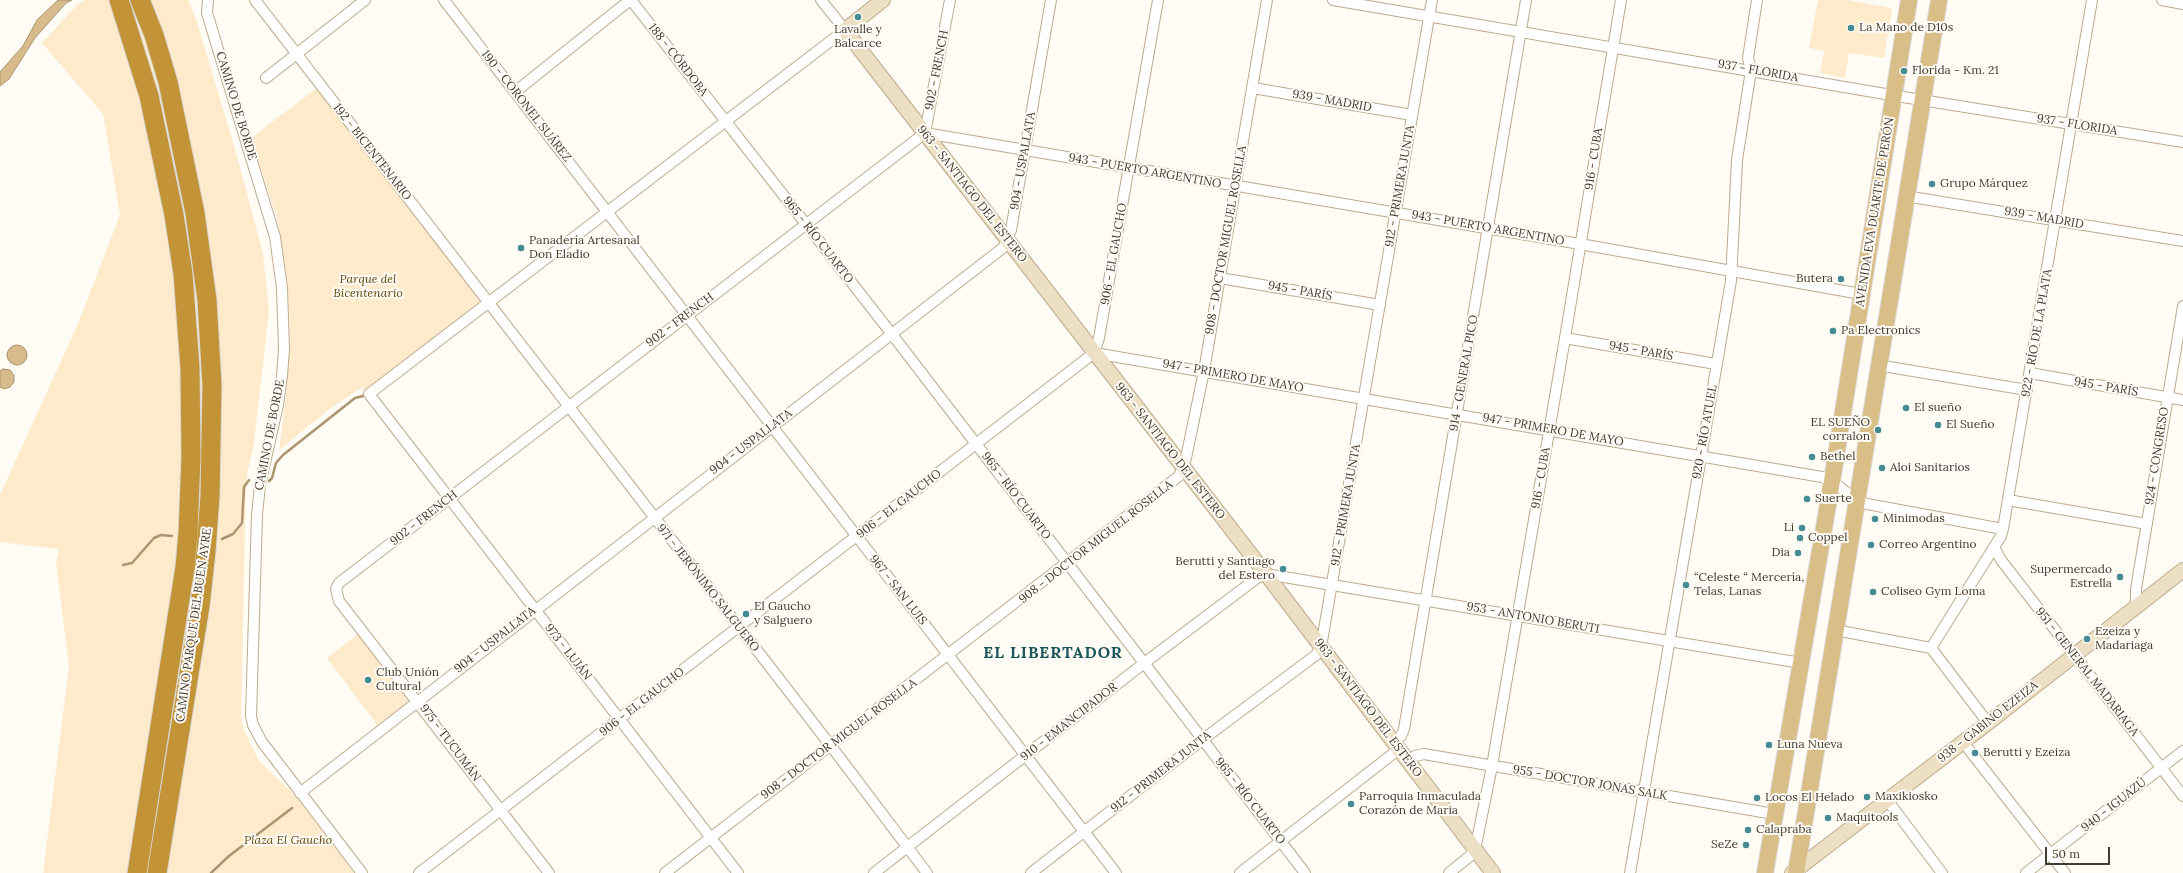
<!DOCTYPE html>
<meta charset="utf-8">
<style>
body{margin:0}
#map{position:relative;width:2183px;height:873px;overflow:hidden;background:#fffbf5;font-family:Lora,serif}
canvas{display:block}
.scale{position:absolute;left:2045px;top:847px;width:65px;height:18px;box-sizing:border-box;border:2px solid #423b2f;border-top:0;padding-left:5px;font-size:12px;line-height:14px;white-space:nowrap;color:#423b2f;-webkit-text-stroke:3px #fffbf5;paint-order:stroke}
</style>
<div id="map">
<canvas width="2183" height="873"></canvas>
<div class="scale">50 m</div>
</div>
<script>
const ctx = document.querySelector('canvas').getContext('2d');
ctx.lineJoin = 'round';
function paint(path, color) { ctx.fillStyle = color; ctx.fill(path, 'evenodd'); }
const shape = rows => new Path2D(rows.map(r => 'M' + r).join(''));
function stroke(path, color, width, dash) { ctx.strokeStyle = color; ctx.lineWidth = width; ctx.lineCap = dash ? 'butt' : 'round'; ctx.setLineDash(dash || []); ctx.stroke(path); }
function write(font, color, halo, rows, align = 'center') {
  ctx.font = font + ' Lora,serif'; ctx.lineWidth = 4; ctx.setLineDash([]); ctx.textBaseline = 'middle'; ctx.strokeStyle = halo; ctx.fillStyle = color; for (const [text, x, y, turn = 0] of rows) {
    ctx.save(); ctx.translate(x, y); ctx.rotate((+turn || 0) * Math.PI / 180); ctx.textAlign = isNaN(turn) ? turn : align; if (halo) ctx.strokeText(text, 0, 0); ctx.fillText(text, 0, 0); ctx.restore();
  }
}
const green = shape([
 [85,0,188,0,196,19,235,149,263,254,269,311,254,443,246,480,241,719,245,732,259,761,295,795,354,873,43,873,69,666,56,563,59,549,0,542,0,495,78,324,120,215,103,114,42,43,77,5],
 [1818,0,1847,0,1892,8,1884,58,1849,53,1845,78,1820,73,1824,51,1809,48],
 [317,88,482,303,367,392,362,387,331,408,279,450,287,389,290,321,286,271,277,218,251,138],
 [358,634,409,702,378,726,327,658]
]);
const water = shape([
 [58,0,72,0,66,3,35,38,9,79,0,86,0,72,23,46,37,20,58,0],
 '7 355a10 10 0 1 1 20 0a10 10 0 1 1-20 0Z',
 [3,369,10,370,14,375,14,382,10,387,4,389,0,387,0,371,3,369]
]);
const stream = shape([
 [269,481,272,478,276,463,283,455,355,398,363,396],
 [222,539,233,534,242,523,244,487,249,480],
 [123,565,132,563,154,538,161,535,172,536],
 [211,873,229,856,292,808]
]);
const street = shape([
 [208,0,207,13,275,237,282,288,284,349,282,376,278,405,260,485,257,515,251,716,253,725,262,742,362,873],
 [255,0,831,746,927,873],
 [444,0,1116,873],
 [631,0,891,333,1305,873],
 [1333,0,1903,97,2183,142],
 [2162,0,2183,4],
 [266,78,365,0],
 [1253,88,1412,115],
 [515,92,630,0],
 [925,133,1580,244,1861,294],
 [1905,196,2183,241],
 [1220,278,1380,305],
 [1565,338,1716,364],
 [1094,353,1822,477,1832,481,1856,500,1867,504,2003,529],
 [1877,365,2027,390],
 [2030,373,2183,400],
 [2008,500,2147,524],
 [1994,547,2001,560,2183,796],
 [2136,607,2136,589,2183,306],
 [1835,630,1931,648,1988,723],
 [1931,648,2001,536,2003,529,2092,0],
 [1394,742,1401,736,1404,729,1526,0],
 [1963,742,2065,873],
 [1408,761,1415,756,1424,754,1774,814],
 [300,793,1004,247,1011,230,1051,0],
 [1888,801,1942,873],
 [419,873,1094,353,1099,338,1158,0],
 [549,873,339,601,336,589,339,583,925,133,950,0],
 [665,873,1179,476,1186,458,1204,371,1267,0],
 [738,873,369,394,845,30,821,0],
 [874,873,1143,664,1257,578,1266,574,1801,663],
 [1031,873,1202,740,1316,655,1321,647,1432,0],
 [1240,873,1399,749],
 [1449,873,1470,856,1475,850,1492,766,1565,338,1621,0],
 [1630,873,1731,281,1737,160,1751,70,1748,58,1757,0],
 [2026,873,2183,751]
]);
const secondary = shape([
 [883,0,845,30,1266,574,1493,873],
 [1792,873,1988,723,2183,570]
]);
const primary = shape([
 [1765,873,1832,481,1909,0],
 [1796,873,1939,0]
]);
const highway = shape([
 [119,0,149,96,174,215,183,274,190,368,191,457,188,533,185,567,137,873],
 [140,0,154,35,168,82,195,213,207,300,212,385,210,496,206,551,200,606,157,873]
]);
const markers = [
 [858,17,4,"#448b92"],
 [1851,28,4,"#448b92"],
 [1904,71,4,"#448b92"],
 [1932,184,4,"#448b92"],
 [521,248,4,"#448b92"],
 [1841,279,4,"#448b92"],
 [1833,331,4,"#448b92"],
 [1906,408,4,"#448b92"],
 [1938,425,4,"#448b92"],
 [1878,430,4,"#448b92"],
 [1812,457,4,"#448b92"],
 [1882,468,4,"#448b92"],
 [1807,499,4,"#448b92"],
 [1875,519,4,"#448b92"],
 [1802,528,4,"#448b92"],
 [1800,538,4,"#448b92"],
 [1871,545,4,"#448b92"],
 [1798,553,4,"#448b92"],
 [1283,569,4,"#448b92"],
 [2120,577,4,"#448b92"],
 [1686,585,4,"#448b92"],
 [1873,592,4,"#448b92"],
 [746,614,4,"#448b92"],
 [2087,639,4,"#448b92"],
 [368,680,4,"#448b92"],
 [1769,745,4,"#448b92"],
 [1975,753,4,"#448b92"],
 [1867,797,4,"#448b92"],
 [1757,798,4,"#448b92"],
 [1351,804,4,"#448b92"],
 [1828,818,4,"#448b92"],
 [1748,830,4,"#448b92"],
 [1746,845,4,"#448b92"]
];
const poiNames = [
 ["La Mano de D10s",1859,28],
 ["Lavalle y",858,30,"center"],
 ["Balcarce",858,44,"center"],
 ["Florida - Km. 21",1912,71],
 ["Grupo Márquez",1940,184],
 ["Panadería Artesanal",529,241],
 ["Don Eladio",529,255],
 ["Butera",1833,279,"right"],
 ["Pa Electronics",1841,331],
 ["El sueño",1914,408],
 ["EL SUEÑO",1870,423,"right"],
 ["corralon",1870,437,"right"],
 ["El Sueño",1946,425],
 ["Bethel",1820,457],
 ["Aloi Sanitarios",1890,468],
 ["Suerte",1815,499],
 ["Minimodas",1883,519],
 ["Li",1794,528,"right"],
 ["Coppel",1808,538],
 ["Correo Argentino",1879,545],
 ["Dia",1790,553,"right"],
 ["Berutti y Santiago",1275,562,"right"],
 ["del Estero",1275,576,"right"],
 ["Supermercado",2112,570,"right"],
 ["Estrella",2112,584,"right"],
 ["“Celeste “ Mercería,",1694,578],
 ["Telas, Lanas",1694,592],
 ["Coliseo Gym Loma",1881,592],
 ["El Gaucho",754,607],
 ["y Salguero",754,621],
 ["Ezeiza y",2095,632],
 ["Madariaga",2095,646],
 ["Club Unión",376,673],
 ["Cultural",376,687],
 ["Luna Nueva",1777,745],
 ["Berutti y Ezeiza",1983,753],
 ["Parroquia Inmaculada",1359,797],
 ["Corazón de Maria",1359,811],
 ["Maxikiosko",1875,797],
 ["Locos El Helado",1765,798],
 ["Maquitools",1836,818],
 ["Calapraba",1756,830],
 ["SeZe",1738,845,"right"]
];
const streetNames = [
 ["188 - CÓRDOBA",678,60,52],
 ["902 - FRENCH",937,70,-79],
 ["937 - FLORIDA",1758,71,10],
 ["939 - MADRID",1332,101,10],
 ["CAMINO DE BORDE",236,106,73],
 ["190 - CORONEL SUÁREZ",526,106,52],
 ["937 - FLORIDA",2077,125,9],
 ["192 - BICENTENARIO",372,152,52],
 ["916 - CUBA",1594,159,-81],
 ["904 - USPALLATA",1023,161,-80],
 ["943 - PUERTO ARGENTINO",1145,171,10],
 ["912 - PRIMERA JUNTA",1400,186,-80],
 ["963 - SANTIAGO DEL ESTERO",972,194,52],
 ["AVENIDA EVA DUARTE DE PERÓN",1875,212,-81],
 ["939 - MADRID",2044,218,10],
 ["943 - PUERTO ARGENTINO",1488,228,10],
 ["965 - RÍO CUARTO",818,240,52],
 ["908 - DOCTOR MIGUEL ROSELLA",1226,240,-80],
 ["906 - EL GAUCHO",1114,254,-80],
 ["945 - PARÍS",1300,291,10],
 ["902 - FRENCH",680,320,-37],
 ["922 - RÍO DE LA PLATA",2037,333,-80],
 ["945 - PARÍS",1641,351,10],
 ["914 - GENERAL PICO",1464,373,-80],
 ["947 - PRIMERO DE MAYO",1233,376,10],
 ["945 - PARÍS",2106,387,10],
 ["947 - PRIMERO DE MAYO",1553,430,10],
 ["920 - RÍO ATUEL",1705,432,-80],
 ["CAMINO DE BORDE",270,435,-79],
 ["904 - USPALLATA",751,442,-37],
 ["963 - SANTIAGO DEL ESTERO",1170,451,52],
 ["924 - CONGRESO",2157,456,-81],
 ["916 - CUBA",1541,478,-80],
 ["965 - RÍO CUARTO",1016,496,53],
 ["906 - EL GAUCHO",899,504,-38],
 ["912 - PRIMERA JUNTA",1346,505,-80],
 ["902 - FRENCH",424,518,-38],
 ["908 - DOCTOR MIGUEL ROSELLA",1096,542,-38],
 ["971 - JERÓNIMO SALGUERO",708,588,52],
 ["967 - SAN LUIS",898,590,52],
 ["953 - ANTONIO BERUTI",1533,618,10],
 ["CAMINO PARQUE DEL BUEN AYRE",194,625,-82],
 ["904 - USPALLATA",495,640,-38],
 ["973 - LUJÁN",568,652,52],
 ["951 - GENERAL MADARIAGA",2087,672,52],
 ["906 - EL GAUCHO",642,702,-38],
 ["963 - SANTIAGO DEL ESTERO",1368,708,53],
 ["910 - EMANCIPADOR",1069,722,-38],
 ["938 - GABINO EZEIZA",1988,722,-38],
 ["908 - DOCTOR MIGUEL ROSELLA",839,739,-37],
 ["975 - TUCUMÁN",450,743,53],
 ["912 - PRIMERA JUNTA",1161,772,-38],
 ["955 - DOCTOR JONAS SALK",1590,783,10],
 ["965 - RÍO CUARTO",1250,801,52],
 ["940 - IGUAZÚ",2114,805,-38]
];
const parkNames = [
 ["Parque del",368,280],
 ["Bicentenario",368,294],
 ["Plaza El Gaucho",288,841]
];
const districtNames = [
 ["EL LIBERTADOR",1053,653]
];
paint(green, '#ffebcb');
paint(water, '#d7bb8c');
stroke(water, '#aa9570', 1);
stroke(stream, '#aa9570', 2.5);
stroke(street, '#bdab8e', 12);
stroke(secondary, '#bdab8e', 16);
stroke(primary, '#d9d8d5', 18);
stroke(highway, '#d9d8d5', 21);
stroke(street, '#fff', 10);
stroke(secondary, '#eddfc3', 14);
stroke(primary, '#dabe87', 16);
stroke(highway, '#c29337', 19);
for (const [x, y, r, color] of markers) { const dot = new Path2D(); dot.arc(x, y, r, 0, 2 * Math.PI); ctx.fillStyle = color; ctx.fill(dot); stroke(dot, '#fffbf5', 1.5); }
write('12px', '#423b2f', '#fffbf5', poiNames, 'left');
write('12px', '#423b2f', '#fffbf5', streetNames);
write('italic 12px', '#64480d', '#fffbf5', parkNames);
ctx.letterSpacing = '1px';
write('bold 16px', '#19555a', '#fffbf5', districtNames);
ctx.letterSpacing = '0px';
</script>
